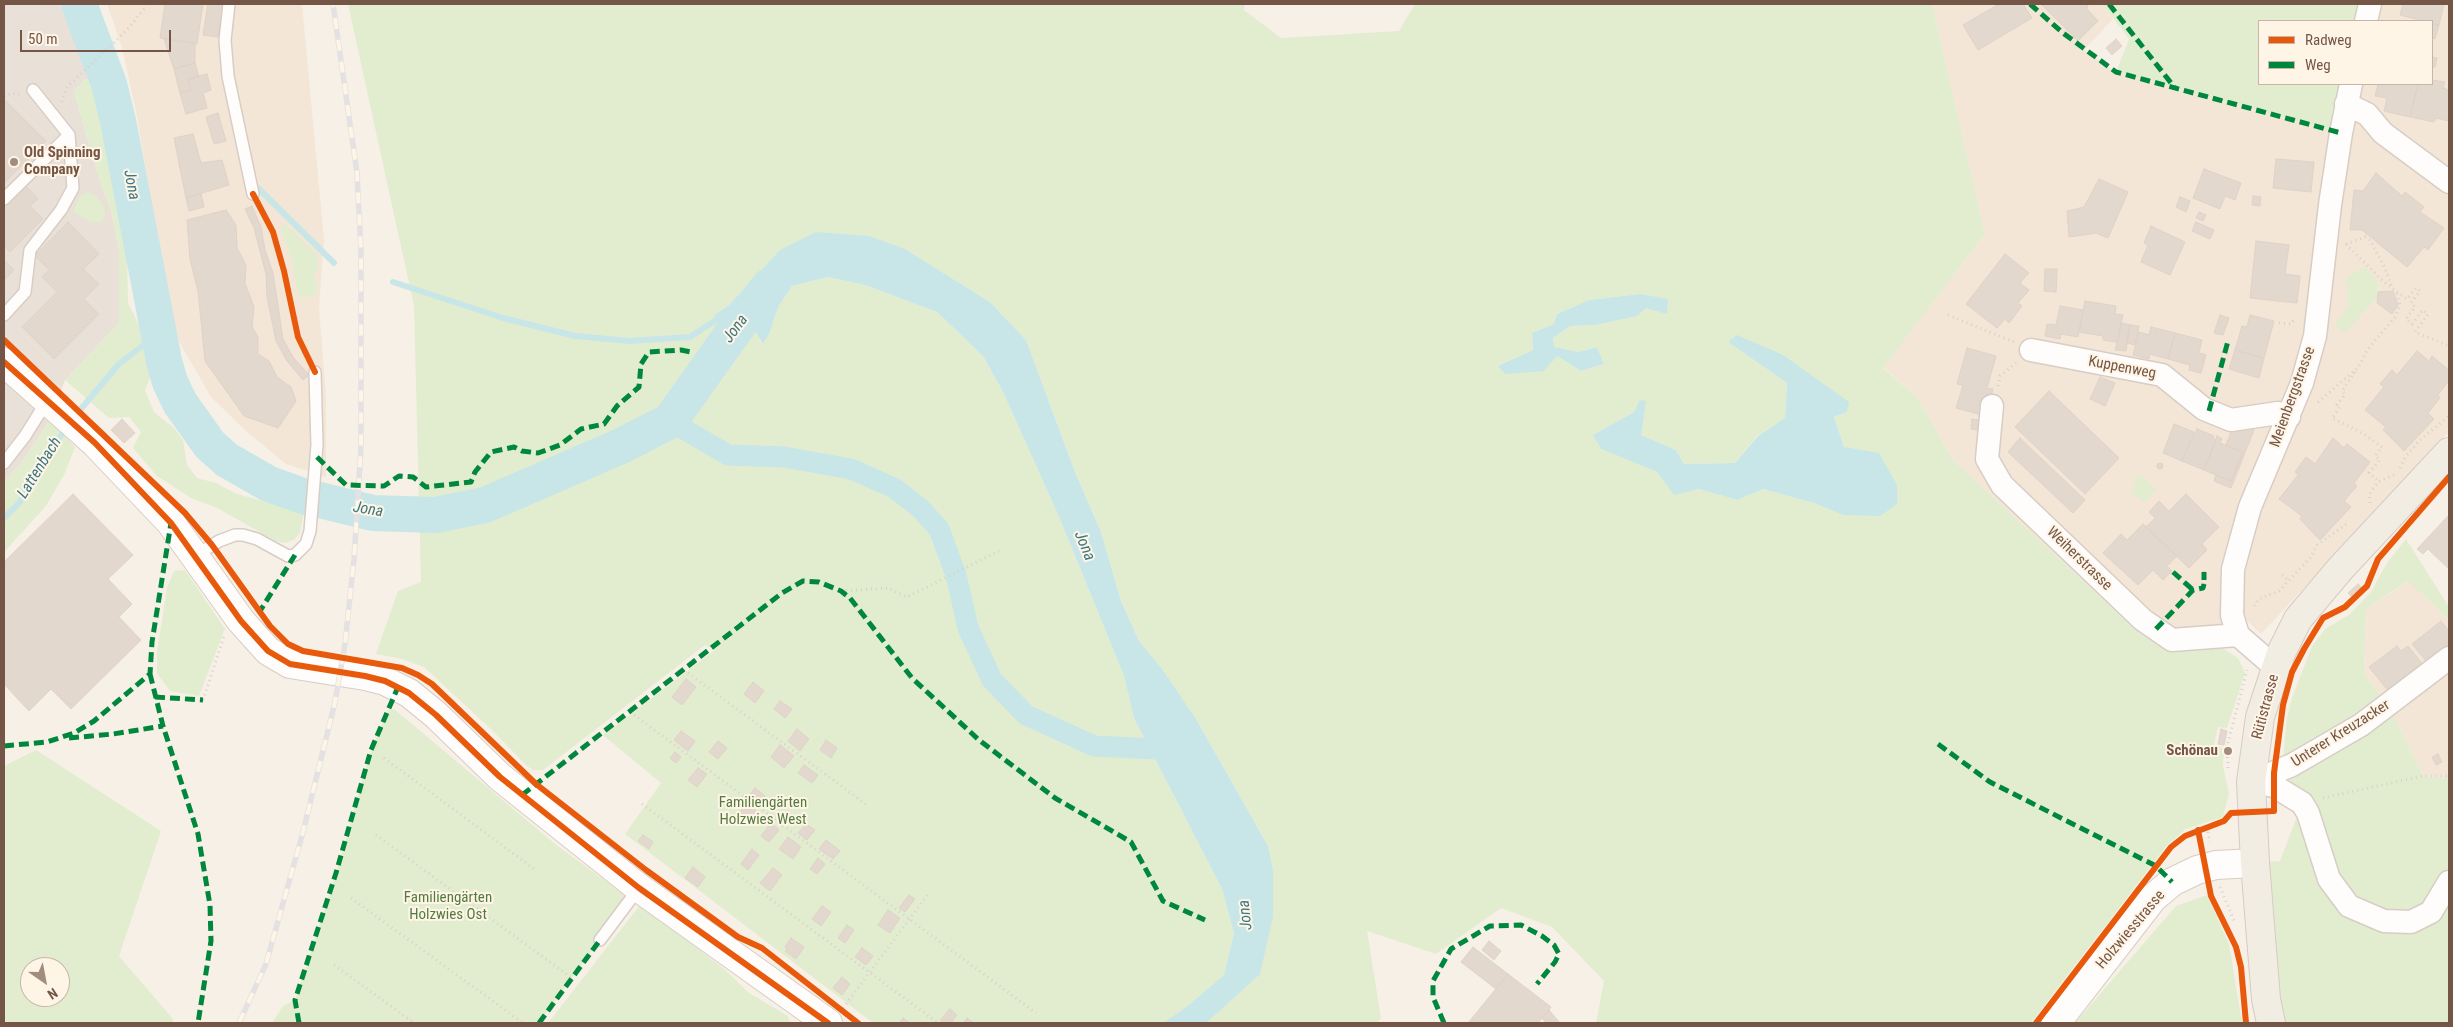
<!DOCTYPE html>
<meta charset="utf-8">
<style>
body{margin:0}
#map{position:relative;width:2453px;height:1027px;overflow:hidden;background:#f7f0e6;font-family:"Roboto Condensed",sans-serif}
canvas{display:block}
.frame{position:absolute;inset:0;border:5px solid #755646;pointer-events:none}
.legend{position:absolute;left:2258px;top:20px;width:175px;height:65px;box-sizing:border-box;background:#fff5e7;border:1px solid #c8b5a7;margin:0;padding:6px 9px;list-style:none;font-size:15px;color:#755646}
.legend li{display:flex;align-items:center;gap:10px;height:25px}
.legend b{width:25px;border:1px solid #c8b5a7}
.north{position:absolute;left:20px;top:957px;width:50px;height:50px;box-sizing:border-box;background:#fff5e7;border:1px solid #c8b5a7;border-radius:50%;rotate:147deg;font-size:14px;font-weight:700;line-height:20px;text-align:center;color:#755646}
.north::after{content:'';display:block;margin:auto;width:18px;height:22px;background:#a28c7e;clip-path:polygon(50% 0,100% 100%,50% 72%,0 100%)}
.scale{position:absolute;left:20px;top:30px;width:151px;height:22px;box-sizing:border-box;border:2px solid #755646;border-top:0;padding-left:6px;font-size:15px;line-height:18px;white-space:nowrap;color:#755646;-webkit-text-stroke:4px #fff5e7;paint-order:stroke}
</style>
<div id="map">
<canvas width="2453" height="1027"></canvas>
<div class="frame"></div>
<ul class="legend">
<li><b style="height:6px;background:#e8590c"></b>Radweg</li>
<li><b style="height:6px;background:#00873e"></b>Weg</li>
</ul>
<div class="north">N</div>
<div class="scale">50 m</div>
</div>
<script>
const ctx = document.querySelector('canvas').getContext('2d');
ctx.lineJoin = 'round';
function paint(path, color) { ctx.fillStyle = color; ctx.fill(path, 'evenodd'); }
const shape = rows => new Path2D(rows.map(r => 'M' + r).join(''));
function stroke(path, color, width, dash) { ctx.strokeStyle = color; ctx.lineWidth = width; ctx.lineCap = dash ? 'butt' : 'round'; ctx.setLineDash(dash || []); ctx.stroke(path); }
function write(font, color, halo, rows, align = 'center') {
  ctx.font = font + ' "Roboto Condensed",sans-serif'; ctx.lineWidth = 4; ctx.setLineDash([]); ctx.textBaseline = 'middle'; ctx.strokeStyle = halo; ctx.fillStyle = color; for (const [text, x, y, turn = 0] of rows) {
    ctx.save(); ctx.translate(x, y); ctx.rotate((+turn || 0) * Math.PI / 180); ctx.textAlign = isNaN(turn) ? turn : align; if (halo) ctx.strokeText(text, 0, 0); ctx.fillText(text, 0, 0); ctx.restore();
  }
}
const residential = shape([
 [107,4,302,4,324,240,319,308,326,396,326,477,286,464,245,430,211,397,173,331,137,117,122,47],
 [1932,4,2102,4,2113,19,2084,50,2115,72,2341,133,2315,336,2250,507,2238,635,2172,640,2141,635,1953,460,1917,397,1883,367,1985,234],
 [2370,4,2449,4,2449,432,2261,634,2243,617,2242,579,2247,540,2283,449,2351,84,2432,84,2432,21,2366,21],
 [2409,581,2449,620,2449,779,2423,776,2389,706,2364,674,2366,609]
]);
const industrial = shape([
 [4,4,60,4,90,78,84,80,74,92,99,178,111,211,119,250,119,323,65,380,50,420,22,462,4,482]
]);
const green = shape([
 [348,4,1245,4,1244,10,1281,38,1399,31,1415,4,1932,4,1985,234,1883,368,1917,397,1953,460,2141,635,2172,640,2168,650,2218,645,2238,658,2245,673,2227,728,2218,727,2214,745,2224,748,2223,766,2229,794,2223,817,2186,829,2168,844,2031,1023,1596,1023,1604,981,1552,927,1501,908,1436,954,1367,931,1381,1018,1377,1023,1206,1023,1219,1010,1268,846,1196,719,1163,670,1139,641,1121,601,1101,532,1075,472,1026,340,990,302,905,249,780,250,729,305,714,315,718,323,727,322,747,326,756,333,762,344,770,332,778,307,792,286,828,277,865,285,937,312,983,356,1003,392,1060,519,1124,676,1134,718,1222,889,1234,933,1224,975,1185,1008,1163,1023,873,1023,625,834,661,783,603,735,715,650,705,645,543,770,533,770,526,765,494,732,424,667,402,659,376,654,398,591,421,582,414,306],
 [1640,294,1595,325,1570,326,1553,338,1553,347,1579,352,1597,347,1604,364,1581,371,1557,356,1498,366,1533,350,1532,333,1555,324,1557,314,1589,300],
 [1728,342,1847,412,1834,417,1844,447,1843,515,1814,503,1763,489,1737,500,1699,489,1674,494,1657,472,1601,449,1593,435,1634,412,1641,435,1676,450,1684,464,1735,463,1757,436,1785,419,1787,383],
 [2102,4,2370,4,2366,21,2259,21,2259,84,2351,84,2341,133,2116,72,2129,39],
 [90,78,95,86,103,111,123,203,127,250,128,303,148,344,153,371,145,390,154,412,174,428,183,440,187,465,197,478,216,483,237,494,304,512,300,533,294,540,285,543,276,541,217,508,191,498,157,476,133,448,141,432,129,417,109,418,65,380,119,323,119,250,111,211,99,178,74,92,84,80],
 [87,192,96,196,103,205,105,211,104,218,101,222,90,222,73,211,80,197],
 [285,224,318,255,318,268,313,274,317,281,316,295,298,297,292,260,280,227],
 [2366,267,2378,282,2376,299,2344,333,2337,327,2336,322,2349,305,2346,280,2353,273],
 [50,420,75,447,64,475,46,506,4,552,4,482,22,462],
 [2139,474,2156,489,2144,503,2131,492,2137,485,2133,481],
 [2406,539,2449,607,2449,620,2408,581,2366,609,2364,674,2389,706,2423,776,2449,779,2449,1023,2271,1023,2255,863,2280,861,2302,803,2281,778,2287,718,2292,698,2312,646,2325,629,2349,615,2371,592,2387,563],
 [185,570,225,629,199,696,170,691,157,673,157,652,167,588,174,571],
 [394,709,555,844,630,899,539,1023,272,1023,283,1006,295,1000,336,874,371,750,388,710],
 [36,750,161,831,119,956,173,1019,173,1023,4,1023,4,766],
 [30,967,60,967,60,997,30,997],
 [2207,895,2229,944,2242,1023,2075,1023,2176,906],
 [640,905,723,968,749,993,788,1016,790,1023,548,1023]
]);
const water = shape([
 [816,232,869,236,905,249,990,302,1026,340,1075,472,1101,532,1121,601,1139,641,1163,670,1196,719,1268,846,1273,871,1273,917,1260,974,1206,1023,1163,1023,1185,1008,1224,975,1234,933,1222,889,1134,718,1124,676,1060,519,1003,392,983,356,937,312,865,285,828,277,792,286,778,307,770,332,763,344,756,333,747,326,728,322,718,324,714,315,729,305,780,250],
 [1640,294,1668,299,1667,314,1646,308,1637,316,1595,325,1570,326,1553,338,1554,347,1579,352,1597,347,1604,364,1581,371,1557,356,1544,371,1505,374,1498,366,1533,350,1532,333,1554,324,1557,314,1589,300],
 [1737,335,1783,355,1849,402,1847,412,1834,417,1844,447,1879,453,1897,485,1897,504,1880,516,1843,515,1814,503,1763,489,1737,500,1699,489,1674,495,1657,472,1601,449,1593,435,1634,412,1640,400,1646,401,1641,435,1676,450,1684,464,1735,463,1758,436,1785,418,1787,383,1728,342]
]);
const stream = shape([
 [258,188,334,263],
 [393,282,503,318,575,336,629,341,690,337,716,320],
 [74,417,119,364,159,333],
 [4,518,19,503,43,461,67,427]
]);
const canal = shape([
 [670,421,728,455,784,457,851,469,894,488,920,508,939,529,956,575,968,628,992,680,1026,715,1094,746,1177,750]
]);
const river = shape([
 [79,4,109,84,118,121,164,361,170,382,180,403,210,445,227,460,269,484,303,496,373,513,436,515,485,505,621,446,670,421,739,324,769,286]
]);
const building = shape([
 [165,4,203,4,197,44,160,38,165,4],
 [208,4,224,4,218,37,203,35,208,4],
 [1999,4,2023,4,2032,18,1978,50,1963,25,1999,4],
 [2041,4,2086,4,2088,6,2087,9,2098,21,2078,41,2041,4],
 [2403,4,2444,4,2439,25,2400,15,2403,4],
 [2432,23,2439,25,2435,39,2432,38,2432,23],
 [164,39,195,43,195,63,174,69,164,39],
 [2116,39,2122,46,2112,55,2106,48,2116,39],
 [2432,57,2437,58,2435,67,2432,67,2432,57],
 [195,63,199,77,188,79,191,90,180,93,174,69,195,63],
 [207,74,211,90,203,93,207,108,186,114,180,93,191,90,188,79,207,74],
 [2432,80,2445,82,2443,88,2449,90,2449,121,2436,118,2434,122,2410,117,2418,84,2432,84,2432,80],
 [2378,84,2418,84,2410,117,2384,111,2387,98,2375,96,2378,84],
 [6,101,46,141,4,183,4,103,6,101],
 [218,113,226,141,214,144,206,117,218,113],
 [193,134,201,163,222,160,229,185,186,198,174,138,193,134],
 [2276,159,2314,162,2311,192,2273,188,2276,159],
 [2204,169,2241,183,2235,200,2225,196,2220,209,2193,198,2204,169],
 [2376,173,2402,196,2405,192,2424,207,2420,212,2444,228,2428,250,2424,247,2407,267,2362,230,2350,230,2354,190,2363,191,2376,173],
 [2099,179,2128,192,2108,238,2096,233,2069,237,2067,211,2084,207,2099,179],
 [25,185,38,199,30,206,43,219,10,252,4,246,4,205,25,185],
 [201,194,204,207,189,211,186,198,201,194],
 [2253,196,2261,197,2260,206,2252,205,2253,196],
 [2180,197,2190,201,2186,212,2176,207,2180,197],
 [252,206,261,227,265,250,273,273,283,339,293,357,309,375,303,380,287,361,276,341,267,297,266,274,254,228,245,209,252,206],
 [226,210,236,225,237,248,246,265,245,283,254,307,252,327,258,337,258,354,269,361,277,377,291,387,296,401,278,428,244,416,205,361,198,291,190,259,187,220,226,210],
 [2199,212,2206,215,2203,221,2196,218,2199,212],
 [68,222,99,254,83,269,99,284,84,299,99,314,54,359,22,327,57,292,42,277,49,270,35,256,68,222],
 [2196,222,2214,230,2210,239,2192,231,2196,222],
 [2151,226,2185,242,2170,275,2141,262,2148,245,2144,243,2151,226],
 [2256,241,2289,245,2285,274,2300,276,2297,303,2250,298,2256,241],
 [2005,254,2029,273,2020,283,2029,290,2018,303,2022,306,2009,323,2005,319,1997,328,1966,304,2005,254],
 [4,260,14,270,4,280,4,260],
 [2045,269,2057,269,2056,292,2044,291,2045,269],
 [2393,291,2398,305,2392,314,2377,303,2378,292,2393,291],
 [2085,301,2116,306,2115,314,2123,315,2117,342,2103,340,2103,336,2079,332,2085,301],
 [2060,306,2083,310,2078,337,2061,334,2060,339,2045,336,2047,324,2056,325,2060,306],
 [2220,315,2229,318,2223,335,2214,333,2220,315],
 [2250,315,2274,321,2264,358,2235,350,2242,326,2247,327,2250,315],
 [2122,323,2130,325,2126,351,2115,350,2122,323],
 [2130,325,2139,326,2135,345,2127,343,2130,325],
 [2151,327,2175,333,2168,359,2150,354,2149,359,2133,355,2139,332,2149,335,2151,327],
 [2175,333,2202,340,2199,353,2206,355,2201,373,2189,370,2190,365,2168,359,2175,333],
 [1967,348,1996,356,1987,388,1993,389,1986,416,1956,408,1963,385,1957,384,1967,348],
 [2235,350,2264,358,2259,378,2229,369,2235,350],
 [2417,351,2429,361,2432,356,2449,370,2449,380,2438,395,2440,398,2428,413,2434,419,2404,451,2383,430,2386,427,2365,410,2384,387,2380,384,2392,370,2397,375,2417,351],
 [2100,377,2115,383,2105,406,2090,399,2100,377],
 [2049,391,2119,458,2085,494,2015,427,2049,391],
 [122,419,135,433,124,443,111,430,122,419],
 [1972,419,1984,421,1982,431,1971,429,1972,419],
 [2235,422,2254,430,2231,488,2214,481,2216,475,2231,481,2243,452,2226,445,2235,422],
 [2174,424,2194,432,2182,461,2163,453,2174,424],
 [2197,429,2214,436,2213,439,2216,441,2204,470,2182,461,2197,429],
 [2217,436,2222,439,2220,443,2243,452,2231,481,2204,470,2217,436],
 [2020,438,2085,500,2073,513,2008,452,2020,438],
 [2333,438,2344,448,2347,444,2370,462,2354,483,2357,486,2344,501,2351,507,2320,540,2300,519,2302,516,2279,499,2298,475,2295,472,2306,457,2315,464,2333,438],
 '2157 466a3 3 0 1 1 6 0a3 3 0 1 1-6 0Z',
 [73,494,133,555,108,579,132,604,119,617,141,640,71,709,51,689,29,711,4,684,4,562,73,494],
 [2186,494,2219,527,2202,544,2207,550,2189,568,2146,527,2155,518,2149,512,2159,501,2169,511,2186,494],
 [2449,515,2449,569,2428,549,2423,554,2417,549,2449,515],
 [2143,524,2177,556,2167,566,2172,571,2163,580,2153,570,2138,585,2103,553,2121,534,2127,540,2143,524],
 [2358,584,2362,588,2352,597,2348,593,2358,584],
 [2441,621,2449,631,2449,648,2447,645,2427,662,2412,644,2441,621],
 [2397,646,2401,651,2408,646,2424,666,2390,693,2369,667,2397,646],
 [686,679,696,687,682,705,672,697,686,679],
 [753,682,764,691,755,703,744,694,753,682],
 [780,701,792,709,785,718,774,709,780,701],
 [797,729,809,739,800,751,788,741,797,729],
 [2221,729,2227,731,2224,745,2218,744,2221,729],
 [681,731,695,741,688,751,674,740,681,731],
 [826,740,837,748,831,758,820,750,826,740],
 [718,741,727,748,718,759,709,752,718,741],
 [780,745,794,756,784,768,771,757,780,745],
 [675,752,681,757,676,763,670,758,675,752],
 [2438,754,2442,762,2436,765,2432,757,2438,754],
 [804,765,818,775,812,783,798,773,804,765],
 [698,768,707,774,697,787,688,780,698,768],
 [755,788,765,796,759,804,749,796,755,788],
 [746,804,756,811,748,821,738,814,746,804],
 [771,823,779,830,769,842,761,836,771,823],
 [806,824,815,830,807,840,798,833,806,824],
 [643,835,653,842,649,849,638,841,643,835],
 [788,837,801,847,793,859,779,849,788,837],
 [826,840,840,851,833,859,819,849,826,840],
 [752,849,759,855,748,870,741,864,752,849],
 [818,858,825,864,817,874,810,869,818,858],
 [693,867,705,877,698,887,685,878,693,867],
 [773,868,782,875,770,891,760,883,773,868],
 [909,895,915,899,905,912,899,908,909,895],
 [822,906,831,912,821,926,812,919,822,906],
 [888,910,900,918,890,933,878,925,888,910],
 [847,925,854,930,845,943,838,938,847,925],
 [791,938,804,947,796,959,785,951,787,949,785,947,791,938],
 [1489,941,1501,951,1494,960,1482,950,1489,941],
 [1473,947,1508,974,1496,989,1461,962,1473,947],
 [862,948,873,956,866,965,855,957,862,948],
 [1508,974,1551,1007,1549,1010,1538,1023,1468,1023,1508,974],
 [842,977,850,984,842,995,833,988,842,977],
 [950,1009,957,1015,951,1023,944,1023,940,1020,950,1009],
 [1549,1010,1560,1023,1546,1023,1542,1018,1549,1010],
 [903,1018,910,1023,899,1023,903,1018],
 [967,1018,974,1023,964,1023,967,1018]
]);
const path = shape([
 [4,96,12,93,20,95],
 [62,102,66,88,125,32,145,8,146,4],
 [2346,244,2384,282,2407,299,2416,288,2420,291,2411,303,2415,307,2406,319,2412,324,2423,310,2428,314,2415,332,2449,346],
 [2346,244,2365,237,2370,240,2385,268,2392,287],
 [1948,315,2014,342],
 [2279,323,2291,324,2295,318],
 [2355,372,2342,391,2345,394,2337,405,2340,407,2332,418,2364,434,2382,447,2375,456,2380,460,2369,473,2380,482],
 [1998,386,2000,376,2016,363],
 [2318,402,2358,368,2367,350,2395,317,2400,305,2396,292],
 [2400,468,2406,456,2419,441,2449,416],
 [2370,503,2369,496,2372,490,2380,481,2394,475],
 [2204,572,2204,568],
 [2282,575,2289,581],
 [2204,584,2204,580],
 [841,591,888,588,907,597,1001,550],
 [2254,606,2259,599,2279,591,2311,557,2317,545,2348,523],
 [684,670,867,805],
 [203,700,224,636],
 [630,712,1036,1013],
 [384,758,537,871],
 [2228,768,2227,746,2247,670],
 [2323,798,2423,776,2449,776],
 [642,804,938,1023],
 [2207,827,2210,842],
 [376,835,572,978],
 [2220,887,2235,923],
 [351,898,523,1023],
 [334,965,414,1023],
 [843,1008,929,893]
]);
const service = shape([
 [229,4,225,40,228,76,253,194],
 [33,90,69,135],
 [4,199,69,135,73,188,61,210,30,250,25,292,4,315],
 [4,463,25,436,47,401],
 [196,555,219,541,235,535,243,535,257,539,288,556,295,555,306,544,310,531,317,445,315,372],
 [600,940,639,888]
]);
const minor = shape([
 [2366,21,2370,4],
 [2346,104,2367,114,2383,133,2449,182],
 [2031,350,2162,375,2204,409,2231,420,2278,413,2289,417],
 [1992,406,1987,459,2002,485,2143,620,2172,640,2238,635],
 [2276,668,2238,635,2232,615,2233,569,2250,507,2302,383,2315,336,2330,205,2341,133,2351,84],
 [2251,782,2274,786,2302,803,2308,813,2329,879,2349,906,2384,921,2411,922,2431,912,2449,882],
 [2251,782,2292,765,2361,725,2449,658]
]);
const tertiary = shape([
 [4,362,95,443,171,523,241,621,268,651,290,664,365,676,385,681,409,693,436,715,500,777,639,888,828,1023],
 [2056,1023,2153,898,2172,882,2197,870,2216,865,2255,863]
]);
const primary = shape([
 [2271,1023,2266,999,2255,863,2251,782,2260,717,2281,653,2298,619,2341,568,2449,452]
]);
const rail = shape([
 [239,1023,266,964,303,832,335,702,345,644,354,559,361,447,361,251,357,173,333,4]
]);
const quiet = shape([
 [2030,4,2063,33,2116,72,2341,133],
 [2109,4,2175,88],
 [2209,411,2228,341],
 [317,457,346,485,384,486,399,476,413,477,426,487,471,482,475,472,491,452,514,447,522,451,538,453,560,445,581,429,604,424,617,406,639,387,641,364,649,352,681,350,691,352],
 [2173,572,2193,590],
 [2204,572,2204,580],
 [258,608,260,611,295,555],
 [2156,629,2193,590,2203,588,2204,584],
 [150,674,163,726,198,834,210,905,211,941,198,1023],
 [155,697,203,700],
 [69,738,113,734,163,726],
 [1938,744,1990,782,2146,861,2156,866,2172,882],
 [4,746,47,742,74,733,94,721,150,674,152,642,171,523],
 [522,795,782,593,803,581,819,582,841,591,850,598,912,678,979,740,1055,798,1131,842,1163,901,1205,920],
 [299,1023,295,1000,336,873,371,750,398,687],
 [539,1023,600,940],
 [1444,1023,1433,997,1433,981,1451,949,1490,926,1521,925,1542,936,1554,945,1559,954,1555,962,1537,984]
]);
const cycleway = shape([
 [253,194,273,232,284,271,298,337,315,372],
 [4,340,185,513,212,545,270,626,288,644,303,651,402,668,418,675,432,684,536,784,646,870,738,937,762,948,858,1023],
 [4,362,95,443,171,523,241,621,268,651,290,664,365,676,385,681,409,693,436,715,500,777,639,888,828,1023],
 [2198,830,2211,896,2236,947,2241,967,2246,1023],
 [2036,1023,2171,847,2185,836,2224,821,2231,813,2274,811,2274,773,2283,705,2292,672,2304,649,2323,618,2345,607,2367,586,2378,559,2449,477]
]);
const markers = [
 [14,162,5,"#a28c7e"],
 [2228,751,5,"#a28c7e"]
];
const poiNames = [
 ["Old Spinning",24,153],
 ["Company",24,170],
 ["Schönau",2218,751,"right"]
];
const streetNames = [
 ["Kuppenweg",2122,368,11],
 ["Meienbergstrasse",2293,397,-70],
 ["Weiherstrasse",2079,559,44],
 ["Rütistrasse",2266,707,-75],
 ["Unterer Kreuzacker",2341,734,-32],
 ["Holzwiesstrasse",2131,930,-50]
];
const parkNames = [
 ["Familiengärten",763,803],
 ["Holzwies West",763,820],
 ["Familiengärten",448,898],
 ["Holzwies Ost",448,915]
];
const waterNames = [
 ["Jona",131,185,79],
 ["Jona",736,329,-54],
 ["Lattenbach",40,468,-58],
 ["Jona",368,510,9],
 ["Jona",1084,546,67],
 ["Jona",1246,915,-96]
];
paint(residential, '#f3e6d6');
paint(industrial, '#e9e0d7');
paint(green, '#e2edd0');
paint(water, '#c8e6e7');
stroke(stream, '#c8e6e7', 6);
stroke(canal, '#c8e6e7', 21);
stroke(river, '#c8e6e7', 36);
paint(building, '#e3d8ce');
stroke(building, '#e0d2c8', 1);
stroke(service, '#d8cdc5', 14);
stroke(minor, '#d8cdc5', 25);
stroke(tertiary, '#d8cdc5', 30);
stroke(primary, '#d5cbc3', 30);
stroke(path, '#d9d0cb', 3, [1, 4]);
stroke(service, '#fefdfb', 11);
stroke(minor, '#fefdfb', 22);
stroke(tertiary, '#fefdfb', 28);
stroke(primary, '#f2ede3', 28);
stroke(rail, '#e4e1e3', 5.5);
stroke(rail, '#fff5e7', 4, [11]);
stroke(quiet, '#00873e', 5, [10, 5]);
stroke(cycleway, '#e8590c', 6);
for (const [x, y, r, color] of markers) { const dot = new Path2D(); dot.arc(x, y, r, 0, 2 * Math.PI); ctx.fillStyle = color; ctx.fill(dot); stroke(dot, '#fff5e7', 2); }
write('bold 15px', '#755646', '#fff5e7', poiNames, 'left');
write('15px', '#755646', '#fff5e7', streetNames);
write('15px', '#527c3e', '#fff5e7', parkNames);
write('italic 16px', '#3c7883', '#fff5e7', waterNames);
</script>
